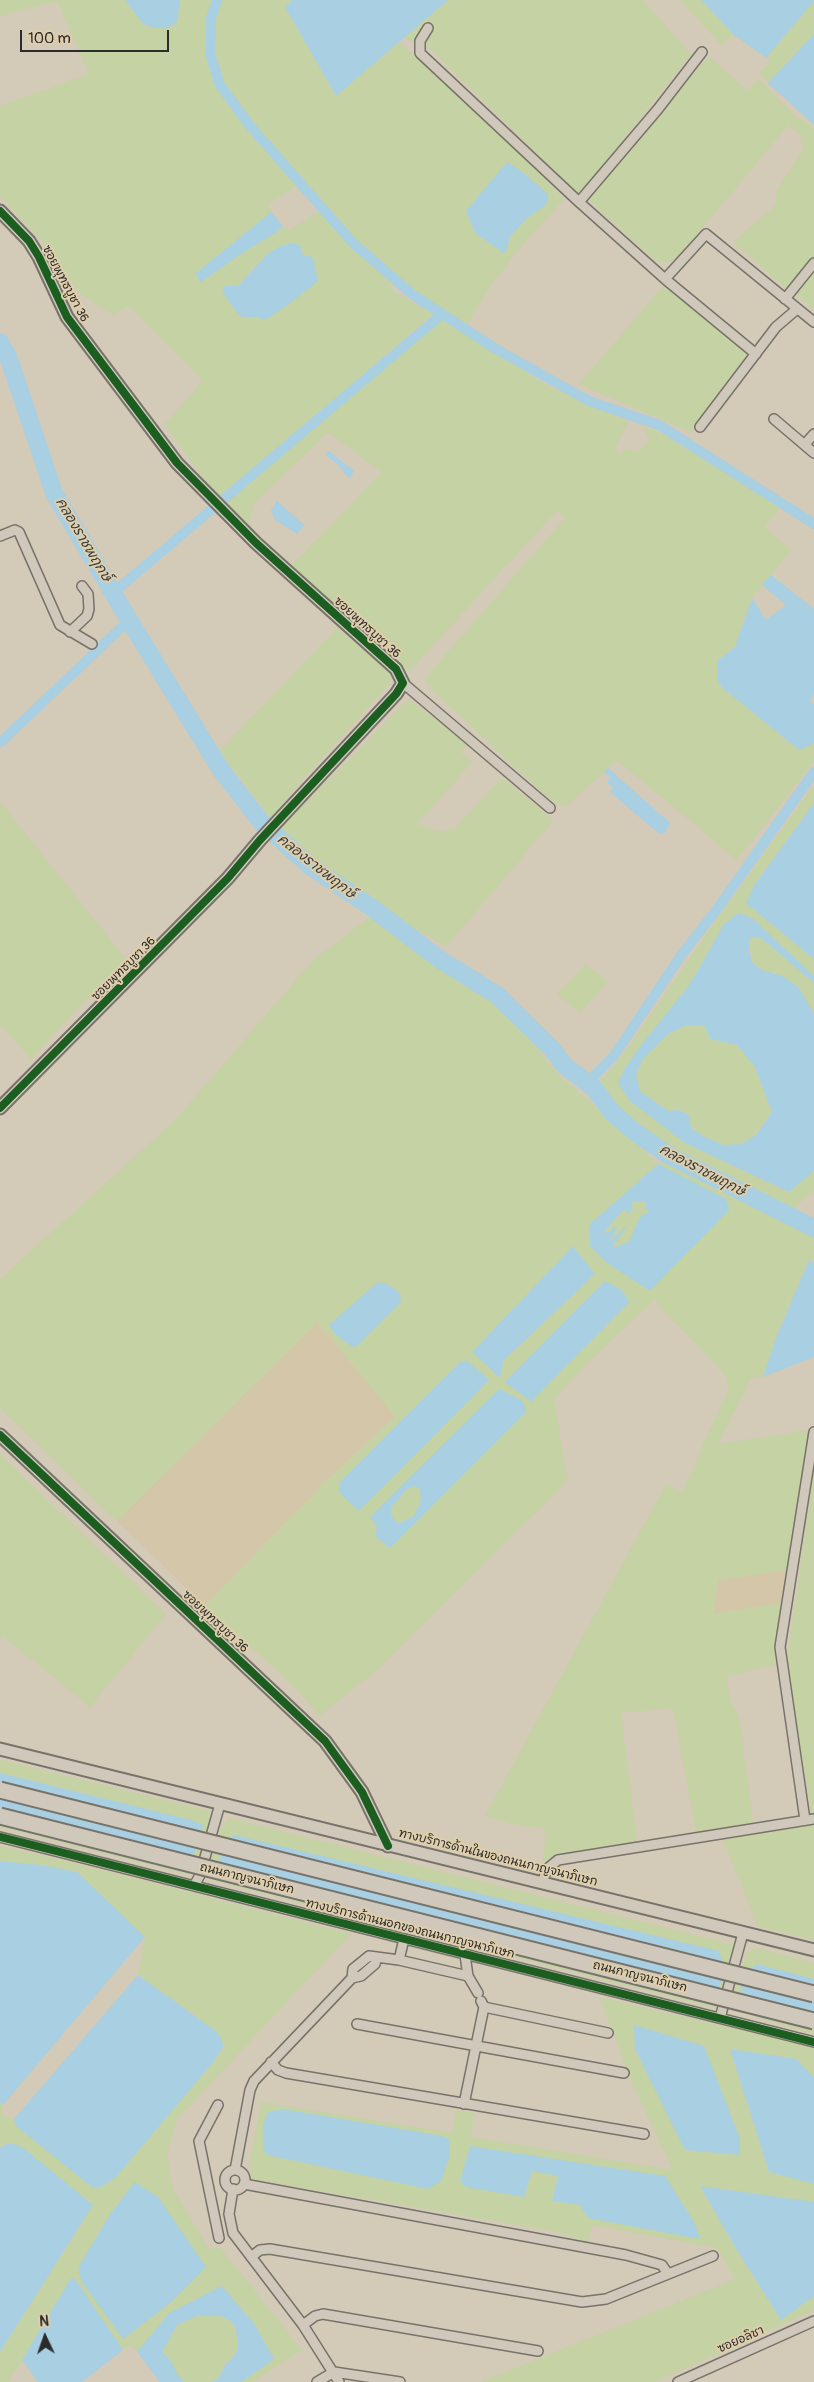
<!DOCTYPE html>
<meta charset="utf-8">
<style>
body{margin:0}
#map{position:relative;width:814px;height:2382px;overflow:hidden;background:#d3cab7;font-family:Pangolin,sans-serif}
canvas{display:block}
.north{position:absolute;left:20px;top:2312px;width:50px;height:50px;-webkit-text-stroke:4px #dfceab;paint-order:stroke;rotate:357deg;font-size:14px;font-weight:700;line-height:20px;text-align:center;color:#2b2b2b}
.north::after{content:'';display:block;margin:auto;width:18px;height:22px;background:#2b2b2b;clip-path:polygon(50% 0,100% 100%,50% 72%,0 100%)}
.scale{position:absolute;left:20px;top:30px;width:149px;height:22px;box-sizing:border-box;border:2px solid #2b2b2b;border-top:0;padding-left:6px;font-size:15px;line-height:18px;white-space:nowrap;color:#2b2b2b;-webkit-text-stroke:4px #dfceab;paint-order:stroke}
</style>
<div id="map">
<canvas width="814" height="2382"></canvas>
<div class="north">N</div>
<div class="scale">100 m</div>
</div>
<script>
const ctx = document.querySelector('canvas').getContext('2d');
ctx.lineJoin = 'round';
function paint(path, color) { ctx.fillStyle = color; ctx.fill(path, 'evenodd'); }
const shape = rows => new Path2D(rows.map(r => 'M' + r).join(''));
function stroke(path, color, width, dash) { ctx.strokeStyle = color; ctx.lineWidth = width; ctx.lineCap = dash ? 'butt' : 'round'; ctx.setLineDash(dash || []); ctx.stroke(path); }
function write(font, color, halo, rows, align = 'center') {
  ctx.font = font + ' Pangolin,"Playpen Sans Thai",sans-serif'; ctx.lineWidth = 4; ctx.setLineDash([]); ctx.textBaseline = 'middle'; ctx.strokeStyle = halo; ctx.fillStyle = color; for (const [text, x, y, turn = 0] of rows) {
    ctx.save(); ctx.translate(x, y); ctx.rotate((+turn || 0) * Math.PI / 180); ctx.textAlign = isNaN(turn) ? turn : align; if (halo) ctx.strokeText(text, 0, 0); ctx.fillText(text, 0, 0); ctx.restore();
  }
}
const built = shape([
 [317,1322,395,1416,327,1480,205,1606,117,1521],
 [787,1570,781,1603,714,1614,718,1580]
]);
const green = shape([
 [0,0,292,0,285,7,336,96,399,42,505,136,564,199,524,243,491,285,466,326,391,280,391,290,433,314,218,500,165,424,203,381,128,306,114,315,81,295,42,242,0,196,0,106,89,74,57,1,0,16],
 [521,171,546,204,527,218,510,237,505,253],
 [296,186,319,211,290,230,283,226,277,232,241,254,195,274,271,212,268,204],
 [293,243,301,246,302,254,265,320,257,317,243,317,237,313,222,291,225,286,239,285,253,267,280,246],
 [448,0,643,0,691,54,579,195,430,49,404,38],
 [680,0,701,0,733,34,721,45],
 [814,1,814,34,768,83,759,74,770,62,766,58],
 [709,57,748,91,758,78,795,116,814,127,814,256,787,290,733,242,776,205,777,190,803,149,801,135,788,125,675,261,663,263,653,259,589,200,686,81],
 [814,269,814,310,795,293],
 [663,286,751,354,691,432,579,384],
 [443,319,550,387,629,422,615,447,620,455,625,449,638,452,650,440,642,425,674,439,781,507,764,527,791,550,752,598,735,647,717,661,717,681,724,689,799,750,814,743,814,761,737,860,617,760,565,807,547,797,425,683,427,676,565,518,557,510,409,672,290,567,382,472,328,432,254,503,247,529,221,505],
 [337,628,388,670,393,680,287,797,301,808,408,699,468,744,460,753,473,761,417,824,441,832,455,828,502,778,552,819,549,826,446,946,409,926,313,858,270,817,219,751],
 [814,785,814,803,755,884,746,903,814,959,814,976,752,918,739,913,724,924,690,984,645,1040,618,1083,685,1143,788,1192,814,1171,814,1190,792,1210,773,1203,681,1155,607,1099,601,1089,601,1081,629,1047,709,930],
 [0,802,125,958,31,1059,0,1025],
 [370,917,477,990,515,1021,560,1077,599,1109,658,1164,667,1160,733,1195,814,1234,814,1263,809,1261,776,1338,763,1377,751,1378,718,1444,810,1430,787,1570,718,1580,714,1614,781,1603,777,1634,777,1664,726,1677,731,1702,739,1717,753,1823,696,1832,673,1708,621,1713,637,1842,549,1859,541,1872,546,1838,543,1828,512,1824,485,1816,666,1484,682,1492,729,1388,723,1372,660,1307,655,1299,587,1364,554,1400,567,1479,556,1493,378,1669,319,1716,305,1699,272,1666,205,1606,327,1480,395,1417,318,1322,117,1521,0,1408,0,1279,175,1120,313,960],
 [658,1164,650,1290,589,1226],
 [573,1247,595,1274,503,1361,500,1378,472,1352],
 [629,1302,531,1401,506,1382],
 [523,1401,389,1548,375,1536,377,1526,370,1517],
 [754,936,760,937,814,983,814,1014,810,1006,774,972,761,970,752,962,749,944,750,937],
 [585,965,608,981,580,1013,557,994],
 [686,1025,705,1026,710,1039,737,1045,755,1067,772,1112,756,1135,741,1144,724,1145,705,1137,691,1128,679,1110,668,1111,640,1091,636,1074,643,1059,668,1034],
 [633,1201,647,1202,651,1211,640,1217,629,1242,611,1249,627,1227,606,1244,610,1232,602,1234,624,1209,634,1210,631,1207],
 [0,1454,166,1614,90,1707,3,1636,0,1639],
 [814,1469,814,1813,811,1813,787,1662],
 [414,1486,420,1489,421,1500,414,1516,398,1524,391,1516,391,1508,407,1489],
 [0,1760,209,1811,210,1825,194,1876,0,1827],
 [229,1818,734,1945,718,2009,210,1880,212,1858,221,1829],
 [814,1822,814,1940,758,1926,723,1840],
 [0,1846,82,1865,351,1934,177,2119,167,2154,173,2189,209,2249,219,2246,302,2350,253,2382,241,2382,274,2359,222,2286,152,2336,137,2352,130,2344,123,2350,75,2279,72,2278,18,2367,7,2382,0,2382,0,2352,93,2205,56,2176,10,2143,0,2147,0,2102,3,2105,2,2115,14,2119,16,2126,101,2187,116,2177,215,2060,224,2045,217,2032,138,1975,145,1937,80,1876,40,1865,0,1861],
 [756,1948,814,1963,814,2034,728,2009,747,1953],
 [599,1997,814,2047,814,2078,797,2059,730,2050,769,2172,814,2184,814,2202,700,2187,735,2247,781,2319,814,2296,814,2310,655,2382,481,2382,735,2279,717,2248,592,2225,588,2243,559,2232,252,2179,249,2165,261,2102,452,2133,456,2110,474,2113,470,2137,673,2170,634,2087],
 [197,2316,221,2316,232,2322,236,2330,238,2346,234,2355,225,2365,219,2377,212,2382,184,2382,177,2374,171,2361,162,2352,178,2325]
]);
const water = shape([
 [125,0,180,0,177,22,168,28,155,28,143,24],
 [292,0,448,0,336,96,285,7],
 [701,0,814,0,814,1,766,58,733,34],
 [814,34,814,125,768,83],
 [507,162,521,171,548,194,547,204,527,218,510,237,505,254,475,233,466,211],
 [271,212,283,226,277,232,241,254,201,282,195,274],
 [293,243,301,246,302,254,313,258,318,281,289,304,265,320,257,317,243,317,237,313,222,291,225,286,239,285,266,255,280,246],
 [329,451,354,471,349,479,339,466,326,455],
 [277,501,304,525,297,534,275,520,271,510],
 [771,575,814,609,814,694,810,701,814,705,814,743,799,750,724,689,717,681,717,661,735,647,752,598,766,620,786,605,762,585],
 [608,768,670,823,665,833,659,834,610,792,613,788,607,782,610,777,604,772],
 [814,803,814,959,746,903,755,884],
 [739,913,752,918,814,976,814,983,760,937,750,938,749,950,752,962,761,970,783,976,799,988,814,1014,814,1171,789,1192,685,1143,630,1101,618,1083,625,1068,645,1040,690,984,724,924],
 [686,1025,705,1026,710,1039,737,1045,755,1067,772,1112,756,1135,741,1144,724,1145,705,1137,691,1128,689,1115,679,1110,668,1111,640,1091,636,1074,643,1059,668,1034],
 [658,1164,726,1199,729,1210,650,1291,607,1263,590,1246,589,1225],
 [633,1201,646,1202,646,1209,650,1211,640,1217,629,1242,612,1248,628,1224,609,1242,617,1229,614,1226,610,1232,603,1233,624,1209,628,1213,634,1210,631,1207],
 [573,1246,595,1274,503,1361,500,1378,472,1352],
 [809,1260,814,1263,814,1357,763,1377,776,1338],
 [605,1281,622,1290,629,1302,532,1401,533,1403,505,1382],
 [378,1282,389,1285,400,1293,401,1302,356,1347,351,1346,335,1334,329,1325],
 [468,1361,489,1380,359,1511,339,1492,340,1482,460,1362],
 [499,1389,523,1401,526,1412,390,1548,375,1536,377,1526,370,1517],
 [414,1486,420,1489,421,1500,414,1516,398,1524,391,1516,391,1508,407,1489],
 [0,1773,191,1820,203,1825,189,1869,0,1822],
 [234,1835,719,1951,723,1964,721,1983,714,2001,220,1868,220,1859,225,1840],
 [0,1861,40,1865,77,1872,145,1937,3,2105,0,2102],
 [757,1964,814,1979,814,2026,740,2006,741,1985,747,1971],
 [138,1975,217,2032,224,2045,215,2060,116,2177,101,2187,93,2188,16,2126,14,2119],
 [634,2025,704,2046,740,2139,740,2155,685,2150,635,2049],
 [730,2049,797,2059,814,2078,814,2184,769,2172],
 [283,2109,442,2136,449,2139,450,2155,441,2181,428,2189,267,2155,263,2148,263,2125,268,2112],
 [10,2143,22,2147,93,2205,0,2352,0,2147],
 [470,2146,665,2176,694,2222,700,2239,588,2218,580,2205,552,2201,558,2176,532,2171,524,2197,466,2187,460,2181],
 [135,2182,158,2197,206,2267,170,2303,123,2339,82,2282,78,2268,111,2213],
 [700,2186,814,2202,814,2296,781,2320,735,2247],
 [71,2278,75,2279,123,2350,82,2382,38,2382,22,2360],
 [222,2286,255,2325,274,2359,241,2382,212,2382,219,2377,225,2365,235,2355,238,2346,236,2330,232,2322,221,2316,197,2316,177,2325,162,2352,171,2361,177,2374,184,2382,160,2382,137,2352,169,2313]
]);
const canal = shape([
 [217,0,211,18,210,54,220,85,250,126,353,243,413,295,496,349,589,401,659,425,814,524],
 [0,345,2,345],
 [113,593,442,314],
 [0,743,129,620],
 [588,1082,613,1057,682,954,717,909,814,772]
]);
const river = shape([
 [0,342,9,359,54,493,129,620,221,770,262,823,310,866,371,907,439,959,497,995,551,1048,565,1066,593,1087,612,1112,632,1130,668,1155,814,1228]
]);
const street = shape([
 [428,28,420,41,420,53,579,202,665,279,706,234,814,322],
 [579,202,658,109,702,52],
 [665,279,756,354],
 [785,299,814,263],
 [774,419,814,453],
 [700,427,776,327,797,309],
 [805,444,814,434],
 [0,536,15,530,19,532,60,625,92,644],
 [70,632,87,616,89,609,88,594,82,586],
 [403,683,550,808],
 [805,1820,780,1647,814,1432],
 [0,1837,814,2042],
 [542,1883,547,1869,558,1860,814,1819],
 [194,1886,200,1875,220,1804],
 [465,1955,468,1976,478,1993],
 [399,1960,468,1976],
 [352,1978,361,1976,375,1964,377,1957],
 [484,2007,608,2033],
 [720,2018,743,1933],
 [357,2024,624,2073],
 [271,2062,278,2070,286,2073,644,2134],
 [464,2104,484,2007,481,2001],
 [218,2105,199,2141,219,2238],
 [235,2170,250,2090,254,2081,352,1978,353,1969,369,1956,399,1960,404,1939],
 '225 2180a10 10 0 1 1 20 0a10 10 0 1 1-20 0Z',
 [244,2184,626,2255,662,2265,668,2274],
 [233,2189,229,2214,233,2233,303,2325,339,2382],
 [251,2257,260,2250,270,2249,582,2302,606,2299,713,2256],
 [303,2325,315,2316,323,2314,538,2351],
 [317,2382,334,2372,400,2382],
 [678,2382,814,2321]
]);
const secondary = shape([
 [0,211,29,241,39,257,67,317,177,463,256,543,396,669,403,683,396,694,260,840,228,878,0,1108],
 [0,1435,325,1741,362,1792,388,1846],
 [0,1749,814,1950]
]);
const highwayBridge = shape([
 [0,1790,814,1994],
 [0,1816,814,2021]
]);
const cycleway = shape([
 [0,211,29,241,39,257,67,317,177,463,256,543,396,669,403,683,396,694,260,840,228,878,0,1108],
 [0,1435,325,1741,362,1792,388,1846],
 [0,1837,814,2042]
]);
const streetNames = [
 ["ซอยพุทธบูชา 36",65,284,62],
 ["ซอยพุทธบูชา 36",367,628,42],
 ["ซอยพุทธบูชา 36",124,969,-45],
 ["ซอยพุทธบูชา 36",215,1622,43],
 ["ทางบริการด้านในของถนนกาญจนาภิเษก",498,1858,14],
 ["ถนนกาญจนาภิเษก",247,1879,14],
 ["ทางบริการด้านนอกของถนนกาญจนาภิเษก",410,1929,14],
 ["ถนนกาญจนาภิเษก",640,1977,14],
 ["ซอยอลิชา",741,2340,-24]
];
const waterNames = [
 ["คลองราชพฤกษ์",83,540,59],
 ["คลองราชพฤกษ์",316,867,38],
 ["คลองราชพฤกษ์",702,1171,28]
];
paint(built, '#d4c6a9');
paint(green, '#c5d2a3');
paint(water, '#a8cfe2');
stroke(canal, '#a8cfe2', 10);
stroke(river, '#a8cfe2', 18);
stroke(street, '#77736a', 12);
stroke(secondary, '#77736a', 15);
stroke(street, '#cfc8bb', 9);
stroke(secondary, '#cfc8bb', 11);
stroke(highwayBridge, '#77736a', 19, []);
stroke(highwayBridge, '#cfc8bb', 15);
stroke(cycleway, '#1b5e20', 8);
write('12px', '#2b2b2b', '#dfceab', streetNames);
write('italic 14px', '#363c3f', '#dfceab', waterNames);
</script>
